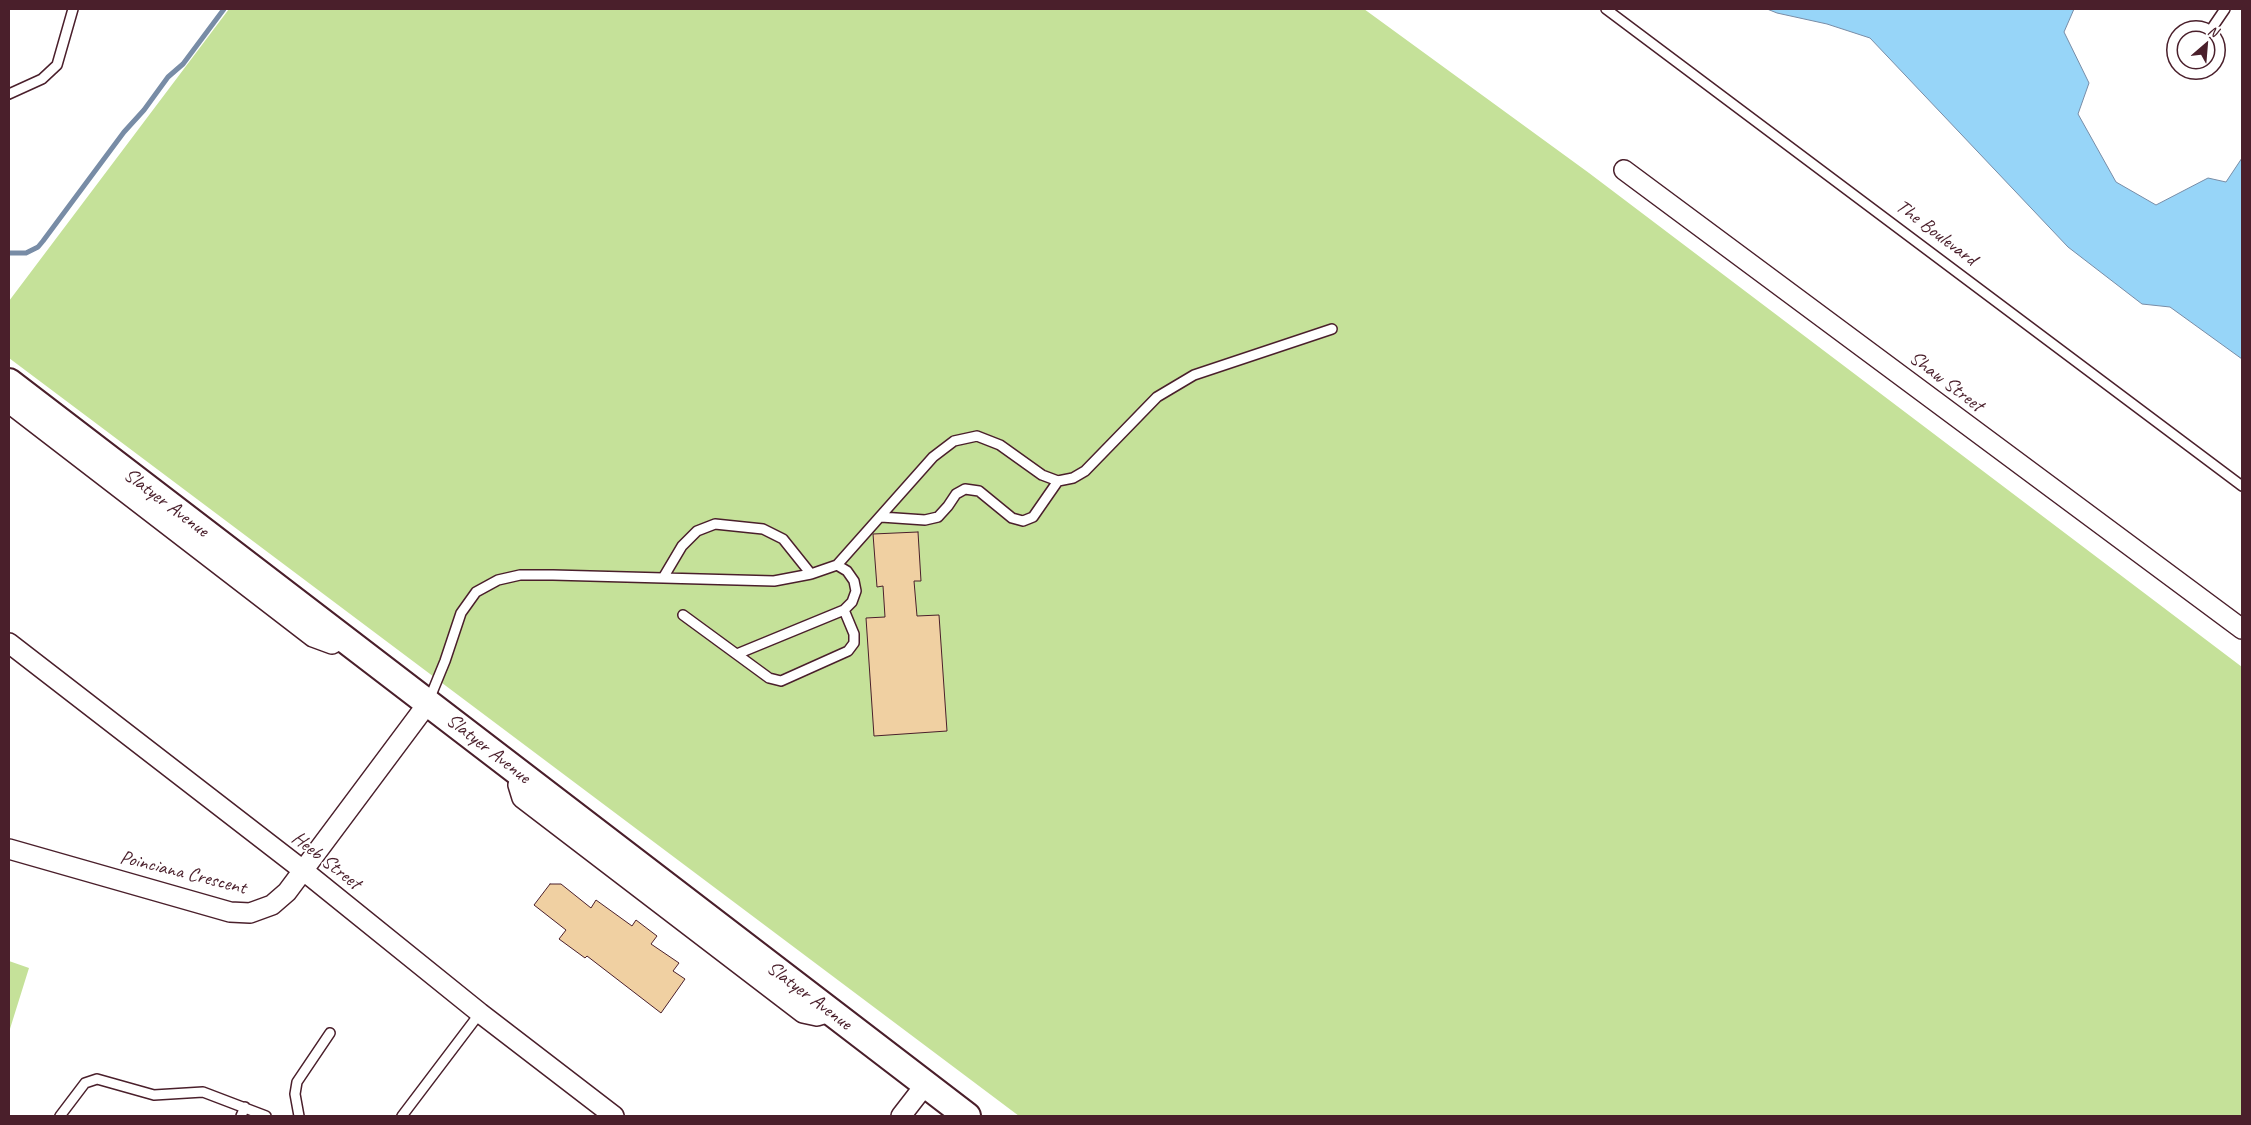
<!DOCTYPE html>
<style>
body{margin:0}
#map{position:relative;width:2251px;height:1125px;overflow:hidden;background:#fff;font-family:Caveat,sans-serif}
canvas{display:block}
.frame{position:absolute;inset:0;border:10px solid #4a1f2b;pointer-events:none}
.north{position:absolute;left:2181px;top:20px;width:50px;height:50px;-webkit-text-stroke:4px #fff;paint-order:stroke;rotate:27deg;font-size:14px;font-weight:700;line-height:20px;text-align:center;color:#4a1f2b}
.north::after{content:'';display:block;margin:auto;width:18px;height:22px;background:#4a1f2b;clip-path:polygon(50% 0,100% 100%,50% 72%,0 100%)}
</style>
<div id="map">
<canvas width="2251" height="1125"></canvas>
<div class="frame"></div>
<div class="north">N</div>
</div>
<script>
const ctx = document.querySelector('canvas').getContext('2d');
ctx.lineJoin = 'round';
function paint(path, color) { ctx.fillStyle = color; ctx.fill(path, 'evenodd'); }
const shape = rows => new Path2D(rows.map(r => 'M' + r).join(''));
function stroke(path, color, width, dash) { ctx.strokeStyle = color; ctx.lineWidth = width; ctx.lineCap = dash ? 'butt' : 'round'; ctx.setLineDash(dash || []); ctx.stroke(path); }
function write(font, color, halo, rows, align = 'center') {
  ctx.font = font + ' Caveat,sans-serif'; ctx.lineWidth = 4; ctx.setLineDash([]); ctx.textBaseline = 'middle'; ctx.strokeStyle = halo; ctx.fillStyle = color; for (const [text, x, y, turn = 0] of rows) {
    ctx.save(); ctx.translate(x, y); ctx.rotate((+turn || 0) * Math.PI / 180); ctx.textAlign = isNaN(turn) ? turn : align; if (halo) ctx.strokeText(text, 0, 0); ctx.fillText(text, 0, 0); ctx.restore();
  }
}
const green = shape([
 [229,9,1364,9,1589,173,2242,667,2242,1116,1019,1116,9,358,9,301],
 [9,961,29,968,9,1032]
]);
const water = shape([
 [1767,9,2074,9,2064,32,2089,83,2078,114,2116,182,2156,205,2208,178,2226,182,2242,158,2242,359,2170,307,2142,304,2068,247,1870,38,1827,24,1777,13,1767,9]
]);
const stream = shape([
 [9,253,26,253,38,247,43,241,124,132,144,110,168,77,183,64,224,9]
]);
const building = shape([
 [918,532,921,581,914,581,917,616,939,615,947,731,874,736,866,618,885,617,883,586,877,587,873,534,918,532],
 [550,884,561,884,591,908,596,900,632,926,636,920,657,936,651,944,679,963,673,971,685,979,661,1013,587,956,585,958,559,939,566,930,534,905,550,884]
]);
const lane = shape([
 [1606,9,2242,486],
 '2172 50a24 24 0 1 1 48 0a24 24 0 1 1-48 0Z',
 [2210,31,2225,9],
 [9,94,42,79,57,65,73,9],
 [881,517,925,520,938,517,948,506,956,494,965,489,979,491,1012,518,1023,521,1033,517,1058,481],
 [837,565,933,457,954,441,977,436,1000,445,1042,475,1058,481,1073,478,1085,471,1157,397,1194,375,1332,329],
 [663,578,682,546,697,531,715,524,763,529,783,539,811,574],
 [683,615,769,678,781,681,848,651,854,643,854,634,844,610],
 [429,700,445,661,461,613,476,592,498,580,520,575,553,575,774,581,811,574,837,565,847,571,854,581,856,591,852,602,844,610,737,654],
 [60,1116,85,1083,97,1079,154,1095,203,1092,266,1116],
 [241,1116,245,1107],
 [299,1116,295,1094,297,1082,330,1033],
 [402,1116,480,1013]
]);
const street = shape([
 [1624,170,2242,629],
 [9,403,313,637,332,644,343,637],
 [9,643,304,871,480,1013,614,1116],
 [522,776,518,785,522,798,803,1013,817,1016,830,1012],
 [9,849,230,912,250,913,272,905,287,892,428,703],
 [901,1116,925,1085]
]);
const secondary = shape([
 [9,382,967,1116]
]);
const streetNames = [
 ["The Boulevard",1936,233,37],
 ["Shaw Street",1946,382,37],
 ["Slatyer Avenue",166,503,37],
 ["Slatyer Avenue",488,749,38],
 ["Heeb Street",326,861,38],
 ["Poinciana Crescent",183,873,14],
 ["Slatyer Avenue",809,996,37]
];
paint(green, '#c5e199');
paint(water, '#97d5f8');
stroke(water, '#788ca6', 1);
stroke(stream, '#788ca6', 5);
paint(building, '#f0d0a2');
stroke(building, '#4a1f2b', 1);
stroke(lane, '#4a1f2b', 12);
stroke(street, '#4a1f2b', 22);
stroke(secondary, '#4a1f2b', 30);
stroke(lane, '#fff', 9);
stroke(street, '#fff', 19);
stroke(secondary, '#fff', 26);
write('20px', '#4a1f2b', '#fff', streetNames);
</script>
